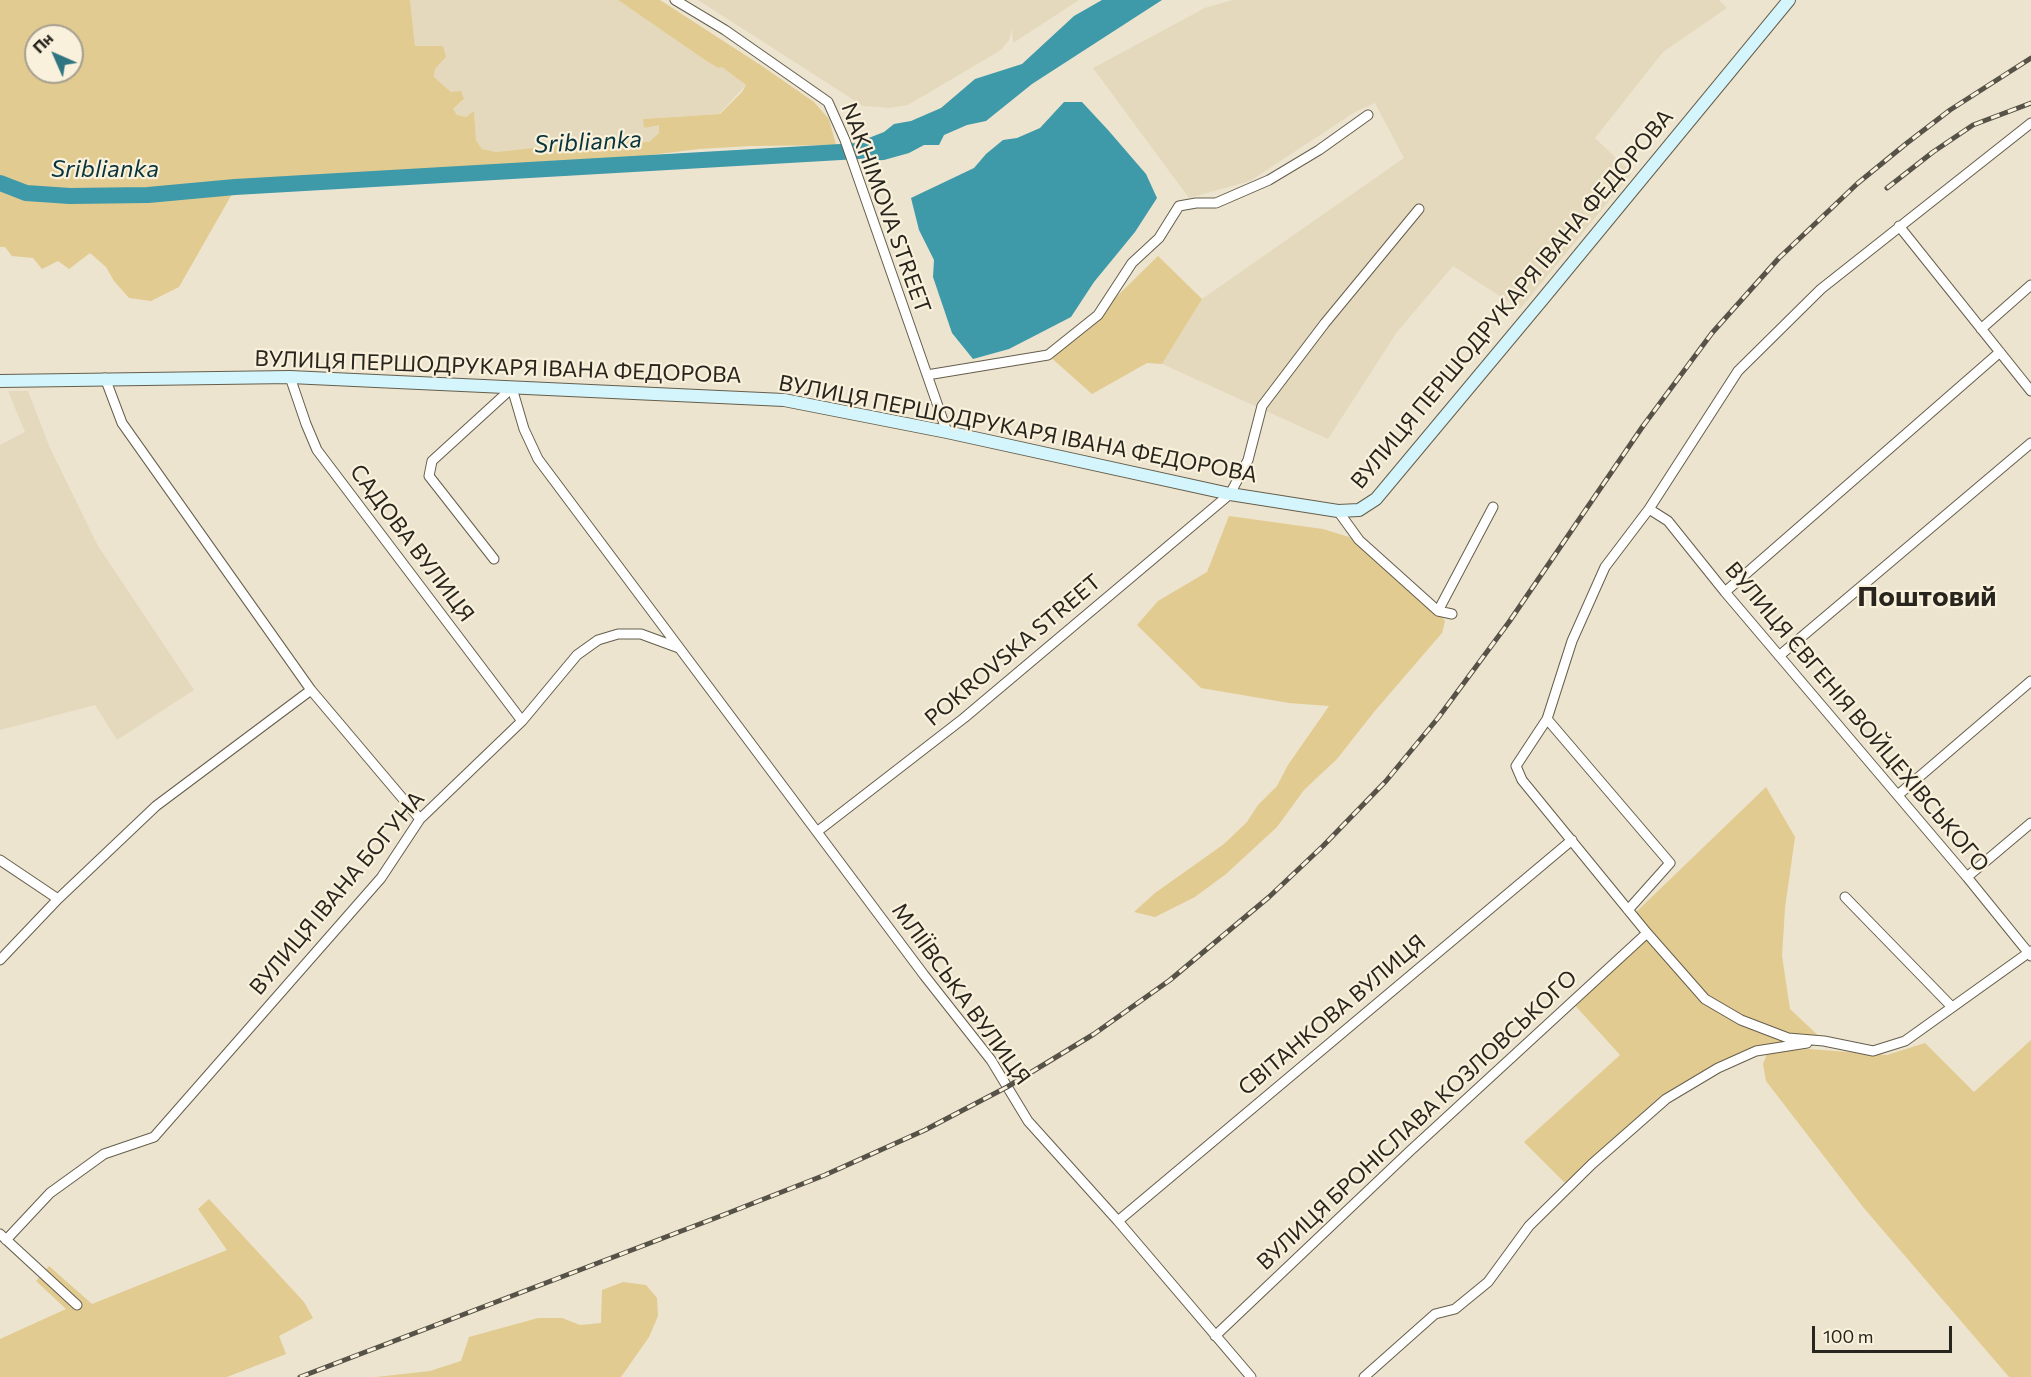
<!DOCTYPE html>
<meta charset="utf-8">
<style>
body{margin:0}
#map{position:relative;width:2031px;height:1377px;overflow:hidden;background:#ece4cf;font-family:Commissioner,sans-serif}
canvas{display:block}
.north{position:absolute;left:24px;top:24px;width:60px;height:60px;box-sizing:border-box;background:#faf1dc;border:2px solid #a69f90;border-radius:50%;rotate:315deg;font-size:16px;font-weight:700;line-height:24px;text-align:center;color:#28251e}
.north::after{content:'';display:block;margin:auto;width:21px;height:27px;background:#2f7682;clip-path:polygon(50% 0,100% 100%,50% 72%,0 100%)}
.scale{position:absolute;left:1812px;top:1326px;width:140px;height:27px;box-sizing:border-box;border:3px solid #28251e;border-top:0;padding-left:8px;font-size:18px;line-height:21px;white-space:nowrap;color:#28251e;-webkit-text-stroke:4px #faf1dc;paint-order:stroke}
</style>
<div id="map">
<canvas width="2031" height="1377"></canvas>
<div class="north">Пн</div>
<div class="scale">100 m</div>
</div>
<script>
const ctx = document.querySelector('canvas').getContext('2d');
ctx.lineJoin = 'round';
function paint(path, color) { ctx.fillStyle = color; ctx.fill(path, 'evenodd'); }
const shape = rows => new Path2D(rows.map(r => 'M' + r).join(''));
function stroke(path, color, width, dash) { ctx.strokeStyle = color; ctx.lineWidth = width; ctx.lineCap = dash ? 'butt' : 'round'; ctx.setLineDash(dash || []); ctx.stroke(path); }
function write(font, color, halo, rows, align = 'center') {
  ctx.font = font + ' Commissioner,sans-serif'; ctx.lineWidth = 4.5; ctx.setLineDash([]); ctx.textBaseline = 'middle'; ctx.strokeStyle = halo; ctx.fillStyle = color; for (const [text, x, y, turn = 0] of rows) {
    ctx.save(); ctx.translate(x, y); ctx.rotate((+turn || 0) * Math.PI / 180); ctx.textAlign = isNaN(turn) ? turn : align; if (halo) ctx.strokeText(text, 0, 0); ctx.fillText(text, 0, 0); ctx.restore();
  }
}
const built = shape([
 [410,0,618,0,705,60,718,68,722,67,746,85,719,114,643,119,659,125,659,133,649,142,614,140,576,149,559,145,496,152,482,149,476,140,474,112,466,117,457,115,453,109,464,100,451,92,434,77,435,69,446,57,415,46],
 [698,0,1079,0,1013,43,1012,28,1009,40,1001,50,908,105,889,108,863,106],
 [1233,0,1719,0,1727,8,1663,52,1595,138,1632,173,1520,309,1453,266,1397,332,1328,439,1162,364,1202,299,1404,158,1375,103,1355,112,1250,181,1189,198,1093,68,1205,8],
 [8,391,28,391,50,448,98,546,194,690,117,740,95,705,0,730,0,445,25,432]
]);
const green = shape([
 [0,0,410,0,415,46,443,46,446,57,435,69,434,77,451,92,461,91,464,99,453,109,457,115,466,117,474,111,476,140,482,149,496,152,559,145,576,149,614,140,649,142,659,133,659,125,644,128,643,119,720,114,742,92,746,85,722,67,718,68,705,60,618,0,660,0,762,66,814,102,829,119,836,145,750,146,699,149,611,160,450,171,404,177,236,187,179,287,151,301,129,298,114,281,106,267,90,253,69,269,58,261,42,269,33,258,12,256,5,247,0,247],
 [36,36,72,36,72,72,36,72],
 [1158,256,1202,299,1162,364,1147,363,1092,394,1048,355,1098,315],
 [1229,516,1323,529,1359,540,1438,611,1445,621,1442,633,1374,712,1337,759,1304,790,1277,827,1226,874,1195,897,1155,917,1134,912,1155,893,1224,844,1247,822,1258,805,1277,786,1288,765,1329,706,1289,703,1201,688,1137,625,1158,601,1207,572],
 [1766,787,1795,837,1785,908,1782,956,1790,1009,1824,1041,1756,1051,1666,1099,1569,1187,1524,1142,1620,1055,1572,1002,1647,933,1633,915],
 [2031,1040,2031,1377,2009,1377,1863,1207,1766,1081,1763,1064,1767,1054,1788,1050,1809,1049,1887,1055,1925,1043,1974,1092],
 [209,1199,304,1302,313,1318,279,1336,286,1354,227,1377,0,1377,0,1339,66,1309,36,1281,49,1266,92,1304,227,1250,198,1209],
 [623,1282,646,1285,657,1298,658,1316,649,1337,621,1377,376,1377,430,1371,461,1361,469,1337,538,1318,562,1318,580,1325,601,1323,602,1290]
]);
const water = shape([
 [1102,0,1162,0,1032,84,986,121,967,125,944,135,939,145,924,145,909,153,884,160,863,161,856,143,884,132,894,124,911,121,941,108,975,79,1022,64,1074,16],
 [1064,102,1082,102,1108,130,1146,174,1157,198,1135,232,1094,282,1071,317,1009,349,973,359,952,333,933,277,934,260,919,230,911,198,974,168,986,154,1003,140,1017,138,1040,128]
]);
const river = shape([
 [0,183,26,193,70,196,148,195,235,187,858,151,875,149,880,147]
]);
const street = shape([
 [675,0,725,30,828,102,845,140,947,432],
 [2031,123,1821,289,1738,371,1649,509,1605,567,1572,641,1547,719,1516,766,1522,780,1647,933,1705,999,1741,1020,1788,1038,1824,1041,1873,1051,1905,1041,2031,951],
 [1899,226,2031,391],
 [1981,329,2031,285],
 [927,375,1048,355,1098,315,1132,263,1159,238,1179,206,1196,203,1216,203,1269,180,1319,150,1368,115],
 [290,377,306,424,317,450,522,721],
 [105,378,122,423,311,690,420,819],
 [1649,509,1668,521,1725,592,1967,877,2031,956],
 [1338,511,1359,540,1438,611,1452,614],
 [494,559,429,476,432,461,512,388,524,429,538,459,924,975,991,1060,1028,1121,1118,1221,1251,1377],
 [1725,592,2000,352],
 [1438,611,1493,507],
 [1779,656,2031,443],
 [1547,719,1670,863,1628,910],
 [1898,795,2031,681],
 [818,831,964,718,1230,494,1248,460,1262,406,1325,323,1419,209],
 [0,860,58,899],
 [1967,877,2031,823],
 [1845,897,1952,1007],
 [0,960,58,899,156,806,311,690],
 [1118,1221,1572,840],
 [0,1234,77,1305],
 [6,1240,50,1193,104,1154,154,1137,381,878,420,819,522,721,577,655,598,640,618,634,641,634,679,648],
 [1215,1336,1410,1151,1647,933],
 [1364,1377,1435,1314,1455,1309,1488,1282,1529,1226,1592,1164,1666,1099,1718,1068,1756,1051,1807,1043]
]);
const secondary = shape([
 [0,381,290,377,784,400,947,432,1230,494,1338,511,1359,510,1376,499,1542,300,1789,0]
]);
const rail = shape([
 [1887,188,1933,152,1973,125,2031,103],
 [300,1377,718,1217,825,1175,925,1130,1007,1087,1094,1034,1170,980,1269,897,1323,846,1386,781,1438,718,1509,622,1643,426,1712,333,1779,258,1858,183,1907,143,1950,110,2031,58]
]);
const streetNames = [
 ["NAKHIMOVA STREET",886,208,70],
 ["ВУЛИЦЯ ПЕРШОДРУКАРЯ ІВАНА ФЕДОРОВА",1512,299,-50],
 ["ВУЛИЦЯ ПЕРШОДРУКАРЯ ІВАНА ФЕДОРОВА",498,367,2],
 ["ВУЛИЦЯ ПЕРШОДРУКАРЯ ІВАНА ФЕДОРОВА",1018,429,11],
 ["САДОВА ВУЛИЦЯ",412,543,53],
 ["POKROVSKA STREET",1013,650,-40],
 ["ВУЛИЦЯ ЄВГЕНІЯ ВОЙЦЕХІВСЬКОГО",1857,717,50],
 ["ВУЛИЦЯ ІВАНА БОГУНА",337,893,-50],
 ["МЛІЇВСЬКА ВУЛИЦЯ",961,994,54],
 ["СВІТАНКОВА ВУЛИЦЯ",1332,1015,-40],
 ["ВУЛИЦЯ БРОНІСЛАВА КОЗЛОВСЬКОГО",1417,1120,-43]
];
const waterNames = [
 ["Sriblianka",588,142,-3],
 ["Sriblianka",105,169]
];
const districtNames = [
 ["Поштовий",1927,597]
];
paint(built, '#e4d9bd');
paint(green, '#e2cb90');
paint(water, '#3e99a9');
stroke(river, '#3e99a9', 16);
stroke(street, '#655e4c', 11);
stroke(secondary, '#655e4c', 14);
stroke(street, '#fff', 9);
stroke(secondary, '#d4f5fb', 12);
stroke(rail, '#565247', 5);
stroke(rail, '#faf1dc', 3, [9]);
write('22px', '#28251e', '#faf1dc', streetNames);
write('italic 24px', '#08343b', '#faf1dc', waterNames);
write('bold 28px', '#28251e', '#faf1dc', districtNames);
</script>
